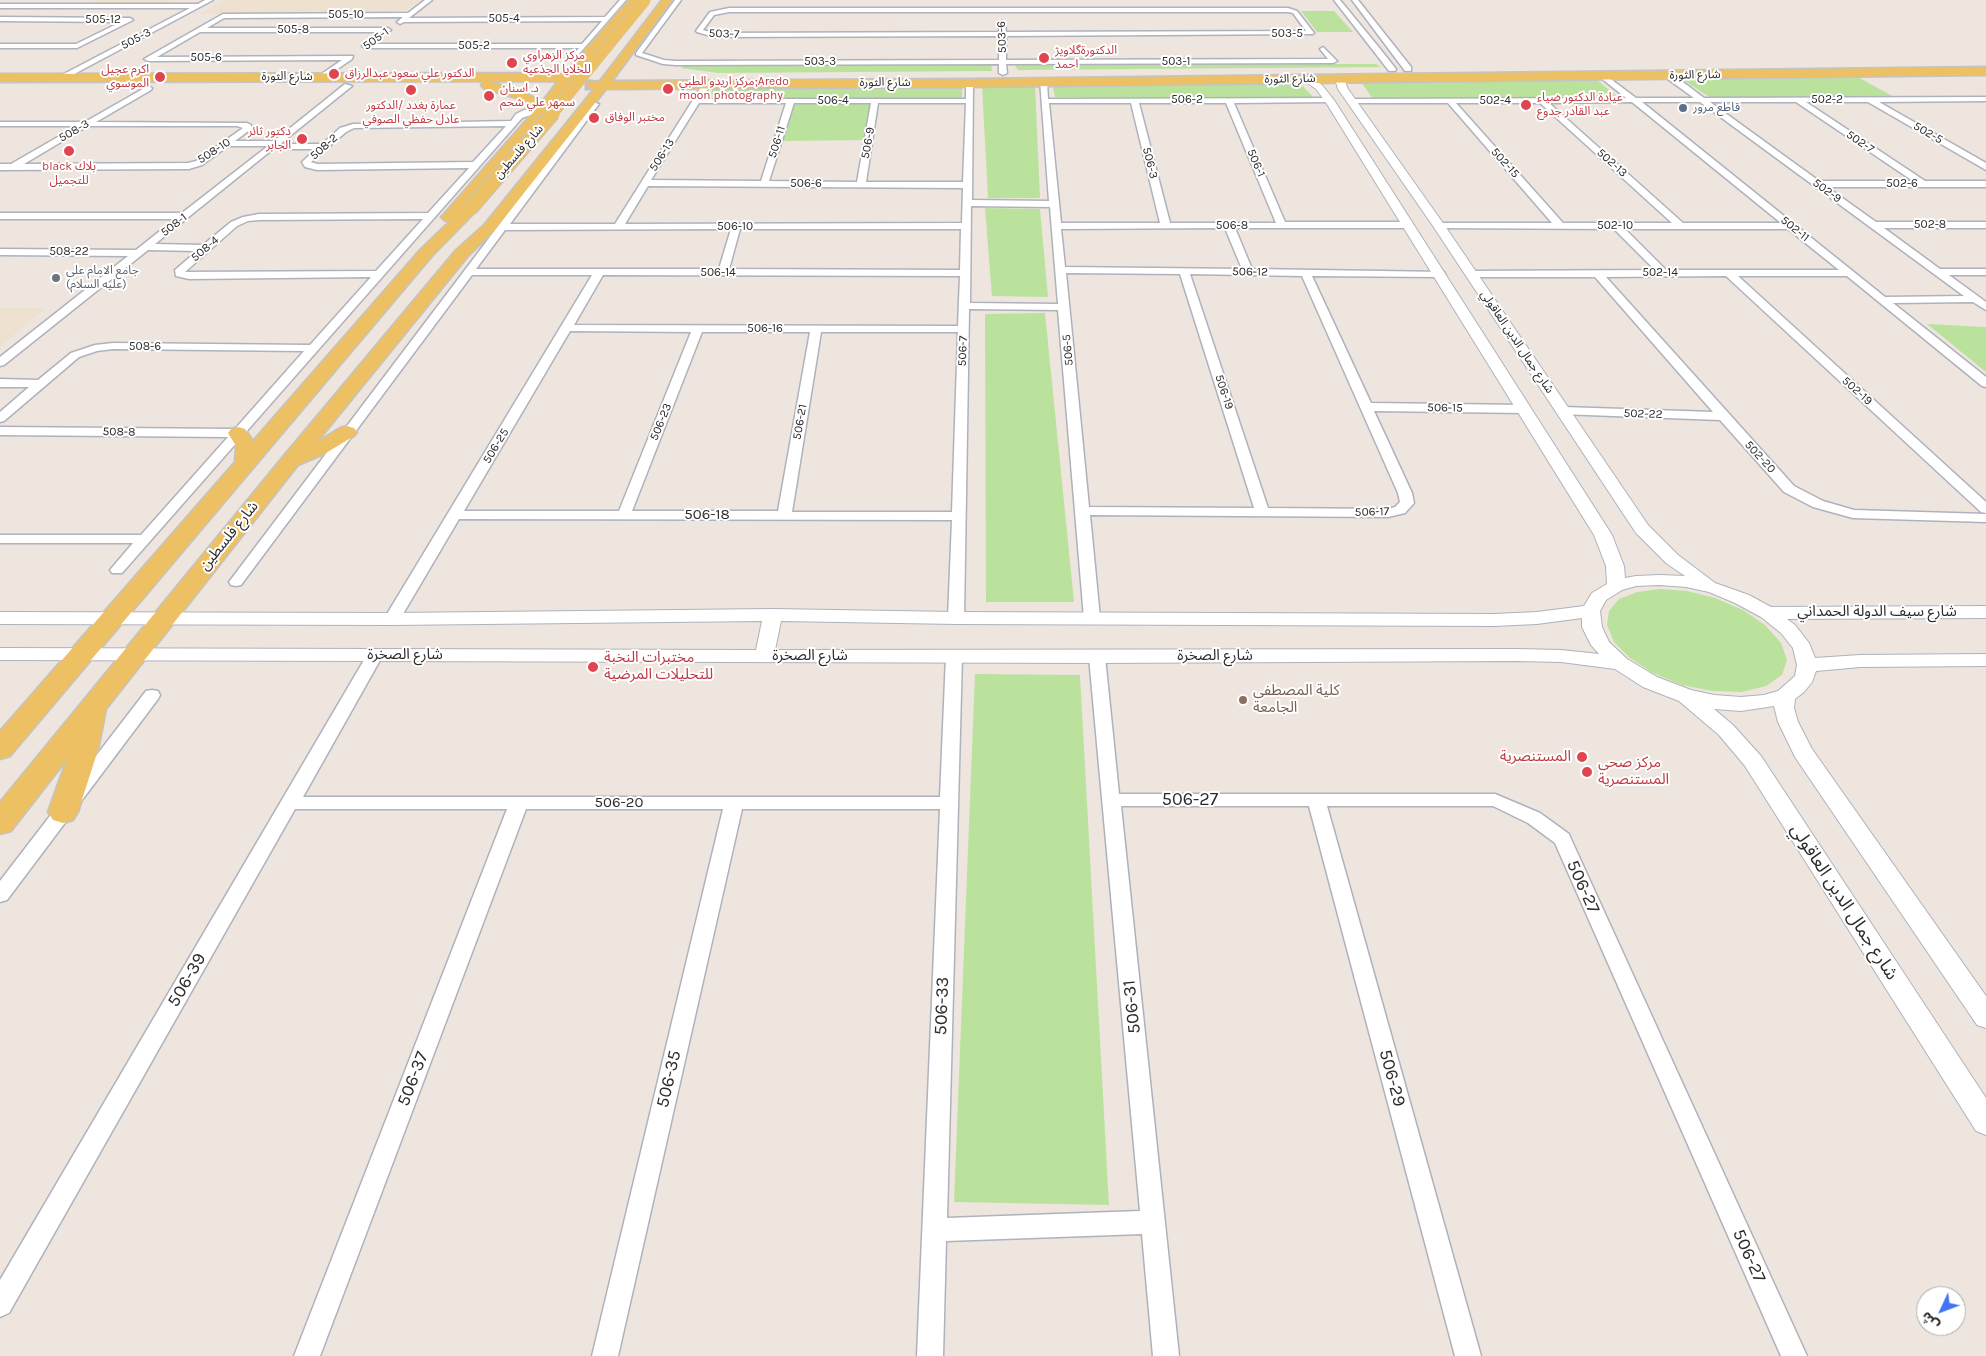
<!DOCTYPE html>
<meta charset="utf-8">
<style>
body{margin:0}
#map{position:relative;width:1986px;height:1356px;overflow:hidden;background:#ede5de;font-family:Karla,"Noto Sans Arabic",sans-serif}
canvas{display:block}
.north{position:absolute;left:1916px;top:1286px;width:50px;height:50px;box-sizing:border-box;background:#fff;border:1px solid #ababab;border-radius:50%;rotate:227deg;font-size:14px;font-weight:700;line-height:20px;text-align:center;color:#2c2c2c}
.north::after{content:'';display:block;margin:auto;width:18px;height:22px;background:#4374f5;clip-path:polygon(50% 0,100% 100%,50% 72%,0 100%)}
</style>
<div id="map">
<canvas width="1986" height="1356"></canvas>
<div class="north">ش</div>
</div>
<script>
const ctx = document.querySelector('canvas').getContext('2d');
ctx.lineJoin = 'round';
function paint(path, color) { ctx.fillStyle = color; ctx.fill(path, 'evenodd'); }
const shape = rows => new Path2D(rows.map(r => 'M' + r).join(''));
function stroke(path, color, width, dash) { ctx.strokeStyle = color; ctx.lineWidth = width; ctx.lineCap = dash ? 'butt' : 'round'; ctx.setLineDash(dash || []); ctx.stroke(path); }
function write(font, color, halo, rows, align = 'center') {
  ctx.font = font + ' Karla,"Noto Sans Arabic",sans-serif'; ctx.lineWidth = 4; ctx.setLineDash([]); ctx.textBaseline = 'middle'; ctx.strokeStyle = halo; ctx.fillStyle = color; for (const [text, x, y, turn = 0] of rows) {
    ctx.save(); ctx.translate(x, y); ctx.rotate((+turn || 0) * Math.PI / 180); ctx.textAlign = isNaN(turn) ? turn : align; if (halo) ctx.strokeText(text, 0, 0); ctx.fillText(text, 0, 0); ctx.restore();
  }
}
const education = shape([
 [97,0,172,0,164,4,88,4],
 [225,0,420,0,402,13,398,14,199,14],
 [0,308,46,308,0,346]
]);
const green = shape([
 [1301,11,1334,11,1353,32,1317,32],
 [991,63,992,71,718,73,681,68,686,64],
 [1014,64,1376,64,1381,67,1018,70],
 [1856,76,1894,97,1711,98,1680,78],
 [1597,80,1619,98,1373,99,1361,82],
 [1298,81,1315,99,1055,97,1052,84],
 [982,85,1035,85,1040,198,988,198],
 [962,86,962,98,708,99,714,87],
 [791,101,875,101,868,140,778,141],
 [985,208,1040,209,1048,297,992,296],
 [1045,313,1074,602,986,602,985,314],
 [1927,324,1986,327,1986,372],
 [1660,589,1687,591,1715,598,1743,610,1765,625,1781,643,1787,660,1782,675,1766,686,1742,692,1712,691,1682,685,1653,673,1630,658,1614,642,1607,625,1609,611,1619,599,1637,592],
 [975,674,1080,675,1109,1205,954,1202]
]);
const primaryTunnel = shape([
 [568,85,593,85]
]);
const minor = shape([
 [205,0,213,0,63,80,60,80,60,76,190,8,0,8,0,4,198,4,205,0],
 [425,0,432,0,409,18,605,17,620,0,626,0,578,55,575,53,579,48,365,48,362,46,365,44,582,44,602,21,404,22,400,24,397,22,403,17,224,18,207,28,388,28,391,30,388,32,200,32,157,57,353,56,352,59,323,79,319,77,320,75,342,60,148,61,144,59,223,14,408,13,425,0],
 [675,0,681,0,642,53,664,60,676,61,999,60,999,36,714,37,697,32,696,31,710,12,729,8,1288,8,1297,11,1314,33,1313,34,1006,36,1006,60,1328,59,1320,49,1323,47,1337,61,1333,63,1006,64,1007,73,1003,75,999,73,999,64,676,65,663,64,636,55,636,53,675,0],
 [729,12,1288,12,1293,13,1306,31,1006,32,1005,23,1002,21,999,23,999,32,714,33,703,30,714,15,729,12],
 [1334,0,1340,0,1377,45,1396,69,1395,71,1389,71,1334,0],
 [1352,0,1358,0,1411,67,1411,71,1405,71,1352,0],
 [0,17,130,18,133,20,77,48,0,48,0,44,76,44,121,22,0,21,0,17],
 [1665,73,1671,73,1704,98,1986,97,1986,101,1879,102,1986,163,1986,170,1868,102,1806,102,1925,181,1986,181,1986,187,1827,187,1876,222,1986,222,1986,228,1884,228,1940,269,1986,269,1986,275,1949,275,1986,302,1986,310,1973,302,1893,303,1986,377,1986,387,1982,386,1847,276,1738,276,1986,502,1986,513,1981,512,1726,276,1606,277,1794,486,1823,501,1854,510,1986,514,1986,522,1853,518,1813,507,1784,492,1720,420,1560,414,1558,411,1560,408,1564,407,1713,412,1595,277,1471,277,1466,274,1471,271,1655,270,1614,229,1436,228,1434,226,1439,223,1552,223,1448,103,1352,103,1348,101,1352,99,1626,98,1601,78,1600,76,1604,74,1636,98,1694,98,1665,77,1665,73],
 [1632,102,1781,223,1683,223,1549,103,1632,102],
 [1642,102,1700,102,1964,296,1885,297,1642,102],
 [1710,102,1796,102,1913,181,1819,181,1710,102],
 [1456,103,1540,103,1672,223,1563,223,1456,103],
 [1625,229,1788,229,1839,270,1666,270,1625,229],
 [1040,80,1047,82,1048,99,1332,98,1333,100,1329,102,1234,103,1285,222,1408,222,1413,225,1408,228,1235,228,1252,269,1444,272,1445,274,1440,277,1312,276,1371,403,1524,405,1530,409,1524,413,1374,411,1412,493,1414,503,1405,513,1388,517,1090,515,1100,618,1097,621,1092,623,1087,621,1084,618,1058,310,969,309,964,618,961,621,956,623,951,621,948,618,952,520,459,519,400,619,397,622,392,624,387,622,384,619,592,275,472,275,241,585,236,586,231,585,229,582,592,102,599,104,510,224,615,224,703,84,707,82,711,84,702,99,966,99,966,83,973,81,972,200,1049,201,1040,80],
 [699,103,786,103,761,181,651,180,699,103],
 [794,103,871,103,857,182,769,181,794,103],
 [878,103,966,103,963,182,866,182,878,103],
 [1049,103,1131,103,1160,223,1061,223,1049,103],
 [1139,103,1226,103,1276,223,1170,223,1139,103],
 [648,186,963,188,962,223,625,224,648,186],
 [971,206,1050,207,1058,304,970,303,971,206],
 [1225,228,1242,269,1065,267,1061,229,1225,228],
 [731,229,719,269,476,269,505,230,731,229],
 [740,229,961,229,960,270,729,269,740,229],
 [1066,273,1180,274,1254,508,1089,507,1066,273],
 [1190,274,1302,276,1398,493,1400,502,1395,507,1388,509,1268,508,1190,274],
 [603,275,960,276,958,326,574,325,603,275],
 [570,331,691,332,619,511,464,511,570,331],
 [702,332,810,332,778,511,632,511,702,332],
 [821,332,958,332,952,512,792,512,821,332],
 [345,84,352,86,280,144,322,144,340,128,353,124,511,121,516,114,524,110,543,107,547,109,522,118,122,573,112,573,110,570,133,543,0,543,0,535,141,535,228,437,0,435,0,427,235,429,304,351,113,349,97,351,79,357,4,421,0,422,0,412,29,387,0,387,0,379,38,380,71,353,95,345,113,343,310,345,371,277,189,279,176,276,175,270,197,251,148,250,4,365,0,366,0,357,128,256,0,255,0,249,136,250,175,219,0,219,0,213,182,213,268,146,228,146,202,165,189,169,0,170,0,164,11,164,77,126,0,126,0,122,85,122,148,86,152,88,151,90,96,122,247,123,251,125,251,129,235,141,274,141,345,84],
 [88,126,237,126,243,128,196,161,188,163,24,164,88,126],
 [506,126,473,162,317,164,311,162,346,132,354,128,506,126],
 [273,149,316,149,302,162,305,167,317,170,469,168,428,213,259,214,243,217,231,222,203,245,155,244,273,149],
 [423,219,376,271,185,272,237,226,248,221,259,220,423,219],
 [375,650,381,651,383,655,303,797,940,797,946,656,948,652,954,651,960,652,962,656,947,1218,1140,1211,1089,657,1091,653,1097,652,1103,653,1105,657,1119,794,1495,794,1540,813,1569,834,1571,839,1807,1356,1781,1356,1555,843,1528,823,1493,806,1327,806,1481,1356,1455,1356,1309,806,1121,806,1179,1356,1153,1356,1142,1234,946,1241,943,1356,917,1356,940,809,742,809,618,1356,592,1356,723,809,526,809,320,1356,294,1356,507,809,295,809,9,1313,0,1317,0,1280,367,655,369,651,375,650],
 [152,690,158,691,160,695,158,699,7,900,0,902,0,881,146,691,152,690]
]);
const tertiary = shape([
 [1307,76,1322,85,1334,100,1612,535,1624,566,1625,578,1636,576,1660,575,1685,576,1666,563,1636,533,1433,226,1338,89,1335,79,1337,77,1343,77,1348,89,1445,226,1648,525,1678,555,1715,583,1749,595,1771,607,1986,606,1986,618,1787,619,1795,625,1809,643,1815,658,1860,655,1986,654,1986,666,1860,667,1816,671,1812,682,1804,692,1795,699,1794,708,1798,722,1812,749,1986,996,1986,1028,1977,1025,1795,757,1778,722,1774,706,1741,711,1714,709,1733,725,1761,756,1986,1098,1986,1135,1976,1131,1745,766,1719,735,1679,701,1643,687,1615,669,1561,662,1516,661,1097,663,0,660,0,648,756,650,762,621,392,625,0,624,0,612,392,613,773,609,956,612,1494,614,1537,612,1584,606,1592,593,1607,584,1606,566,1594,535,1325,101,1316,89,1302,79,1307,76],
 [1660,585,1686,587,1709,592,1735,603,1761,617,1781,633,1793,648,1797,665,1795,676,1778,691,1764,695,1741,697,1714,695,1691,690,1657,677,1627,659,1609,642,1602,627,1600,611,1606,600,1622,590,1636,586,1660,585],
 [1582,618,1582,627,1591,645,1599,654,1561,650,1516,649,775,650,781,621,956,624,1494,626,1537,624,1582,618]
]);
const primary = shape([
 [629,0,639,0,577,74,581,77,579,80,571,81,548,111,467,205,475,206,477,209,475,212,432,256,10,756,0,759,0,731,235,462,236,446,228,433,231,429,238,427,245,429,253,441,420,250,449,222,444,220,441,217,444,214,536,109,516,98,483,88,481,85,483,82,487,81,524,92,542,102,558,81,0,82,0,74,565,73,629,0],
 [662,0,672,0,612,81,970,79,1986,67,1986,75,970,87,606,89,494,231,468,256,317,442,340,428,347,426,354,428,357,432,354,436,326,453,298,465,106,709,98,750,78,812,73,820,63,823,53,820,48,812,67,759,11,831,0,834,0,802,282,458,456,250,484,225,594,89,589,88,587,85,589,82,600,81,662,0]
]);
const primaryBridgeFar1 = shape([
 [552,114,645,0]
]);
const primaryBridge = shape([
 [470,209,553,113]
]);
const markers = [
 [1044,58,6,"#e0444e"],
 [512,63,6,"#e0444e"],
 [334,74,6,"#e0444e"],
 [160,77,6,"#e0444e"],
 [668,89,6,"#e0444e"],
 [411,90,6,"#e0444e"],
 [489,96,6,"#e0444e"],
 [1526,105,6,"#e0444e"],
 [1683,108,5,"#5c6f8a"],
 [594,118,6,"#e0444e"],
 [302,139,6,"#e0444e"],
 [69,151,6,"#e0444e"],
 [56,278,5,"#6b7280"],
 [593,667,6,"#e0444e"],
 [1243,700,5,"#8d6e63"],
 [1582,757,6,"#e0444e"],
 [1587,772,6,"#e0444e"]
];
const farStreetnames = [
 ["505-10",346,15],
 ["505-4",504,19],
 ["505-12",103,20],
 ["505-8",293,30],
 ["503-7",724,34,2],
 ["503-5",1287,34],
 ["503-6",1002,37,-92],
 ["505-3",136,39,-28],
 ["505-1",376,39,-36],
 ["505-2",474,46],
 ["505-6",206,58],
 ["503-3",820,62],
 ["503-1",1176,62],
 ["شارع الثورة",1695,75,-1],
 ["شارع الثورة",287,77],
 ["شارع الثورة",1290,79,-1],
 ["شارع الثورة",885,83],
 ["506-2",1187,100],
 ["502-2",1827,100],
 ["506-4",833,101],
 ["502-4",1495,101],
 ["508-3",74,131,-30],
 ["502-5",1928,133,30],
 ["506-11",777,142,-72],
 ["502-7",1860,142,34],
 ["506-9",868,143,-80],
 ["508-2",324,147,-42],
 ["508-10",214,151,-33],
 ["شارع فلسطين",519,152,-49],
 ["506-13",662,155,-58],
 ["506-3",1150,163,76],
 ["506-1",1256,163,67],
 ["502-15",1505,163,48],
 ["502-13",1612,163,42],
 ["506-6",806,184],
 ["502-6",1902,184],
 ["502-9",1827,191,36],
 ["508-1",174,225,-38],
 ["502-8",1930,225],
 ["506-8",1232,226],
 ["502-10",1615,226],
 ["506-10",735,227],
 ["502-11",1795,229,39],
 ["508-4",205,249,-40],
 ["508-22",69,252],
 ["506-12",1250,272,1],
 ["506-14",718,273],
 ["502-14",1660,273],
 ["506-16",765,329],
 ["شارع جمال الدين العاقولي",1517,342,56],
 ["508-6",145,347],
 ["506-5",1068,350,-95],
 ["506-7",963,351,-88],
 ["502-19",1857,391,42],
 ["506-19",1224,392,72],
 ["506-15",1445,408,1],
 ["502-22",1643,414,2],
 ["506-23",661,422,-68],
 ["506-21",800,422,-80],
 ["508-8",119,432,1],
 ["506-25",496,446,-59],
 ["502-20",1760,457,47],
 ["506-17",1372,512,-2]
];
const farHealthnames = [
 ["الدكتورةگلاويژ",1055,51],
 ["احمد",1055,65],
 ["مركز الزهراوي",523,56],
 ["للخلايا الجذعيه",523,70],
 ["اكرم عجيل",149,70,"right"],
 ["الموسوي",149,84,"right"],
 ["الدكتور علي سعود عبدالرزاق",345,74],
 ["مركز اريدو الطبي;Aredo",679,82],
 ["moon photography",679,96],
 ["د. اسنان",500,89],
 ["سمهر علي شحم",500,103],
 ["عيادة الدكتور ضياء",1537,98],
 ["عبد القادر جدوع",1537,112],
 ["عمارة بغدد /الدكتور",411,106,"center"],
 ["عادل حفظي الصوفي",411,120,"center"],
 ["مختبر الوفاق",605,118],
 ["دكتور ثائر",291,132,"right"],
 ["الجابر",291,146,"right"],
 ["black بلاك",69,167,"center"],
 ["للتجميل",69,181,"center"]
];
const farServicenames = [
 ["قاطع مرور",1693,108]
];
const farWorshipnames = [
 ["جامع الامام علي",66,271],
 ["(عليه السلام)",66,285]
];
const streetNames = [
 ["506-18",707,515],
 ["شارع فلسطين",229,536,-51],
 ["شارع سيف الدولة الحمداني",1877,612],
 ["شارع الصخرة",405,655],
 ["شارع الصخرة",810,656],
 ["شارع الصخرة",1215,656],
 ["506-20",619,803]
];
const healthNames = [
 ["مختبرات النخبة",604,658],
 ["للتحليلات المرضية",604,675],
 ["المستنصرية",1571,757,"right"],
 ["مركز صحي",1598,763],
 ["المستنصرية",1598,780]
];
const educationNames = [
 ["كلية المصطفى",1253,691],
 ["الجامعة",1253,708]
];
const nearStreetnames = [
 ["506-27",1190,800],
 ["506-27",1583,887,66],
 ["شارع جمال الدين العاقولي",1844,902,57],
 ["506-39",187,980,-60],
 ["506-33",942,1006,-88],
 ["506-31",1132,1007,-96],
 ["506-29",1392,1078,75],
 ["506-37",413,1079,-69],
 ["506-35",669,1079,-77],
 ["506-27",1749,1256,66]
];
paint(education, '#eee1cf');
paint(green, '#bae29d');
stroke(primaryTunnel, '#c6c0ba', 11, [11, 5.5]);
stroke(minor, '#afb2bc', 3);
stroke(tertiary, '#afb2bc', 2);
stroke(primary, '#c4c4c4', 3);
paint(minor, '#fff');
paint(tertiary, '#fff');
paint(primary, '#edc163');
stroke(primaryBridgeFar1, '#c4c4c4', 12, []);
stroke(primaryBridge, '#c4c4c4', 16, []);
stroke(primaryBridgeFar1, '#edc163', 11);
stroke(primaryBridge, '#edc163', 14);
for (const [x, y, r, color] of markers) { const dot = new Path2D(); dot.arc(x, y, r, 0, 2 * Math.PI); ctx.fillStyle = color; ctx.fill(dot); stroke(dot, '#fff', 2); }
write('12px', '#2c2c2c', '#fff', farStreetnames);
write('12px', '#be3a42', '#fff', farHealthnames, 'left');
write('12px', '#4e5e75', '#fff', farServicenames, 'left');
write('12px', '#5b616d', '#fff', farWorshipnames, 'left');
write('15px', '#2c2c2c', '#fff', streetNames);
write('15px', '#be3a42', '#fff', healthNames, 'left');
write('15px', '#785e54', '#fff', educationNames, 'left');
write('18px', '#2c2c2c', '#fff', nearStreetnames);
</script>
